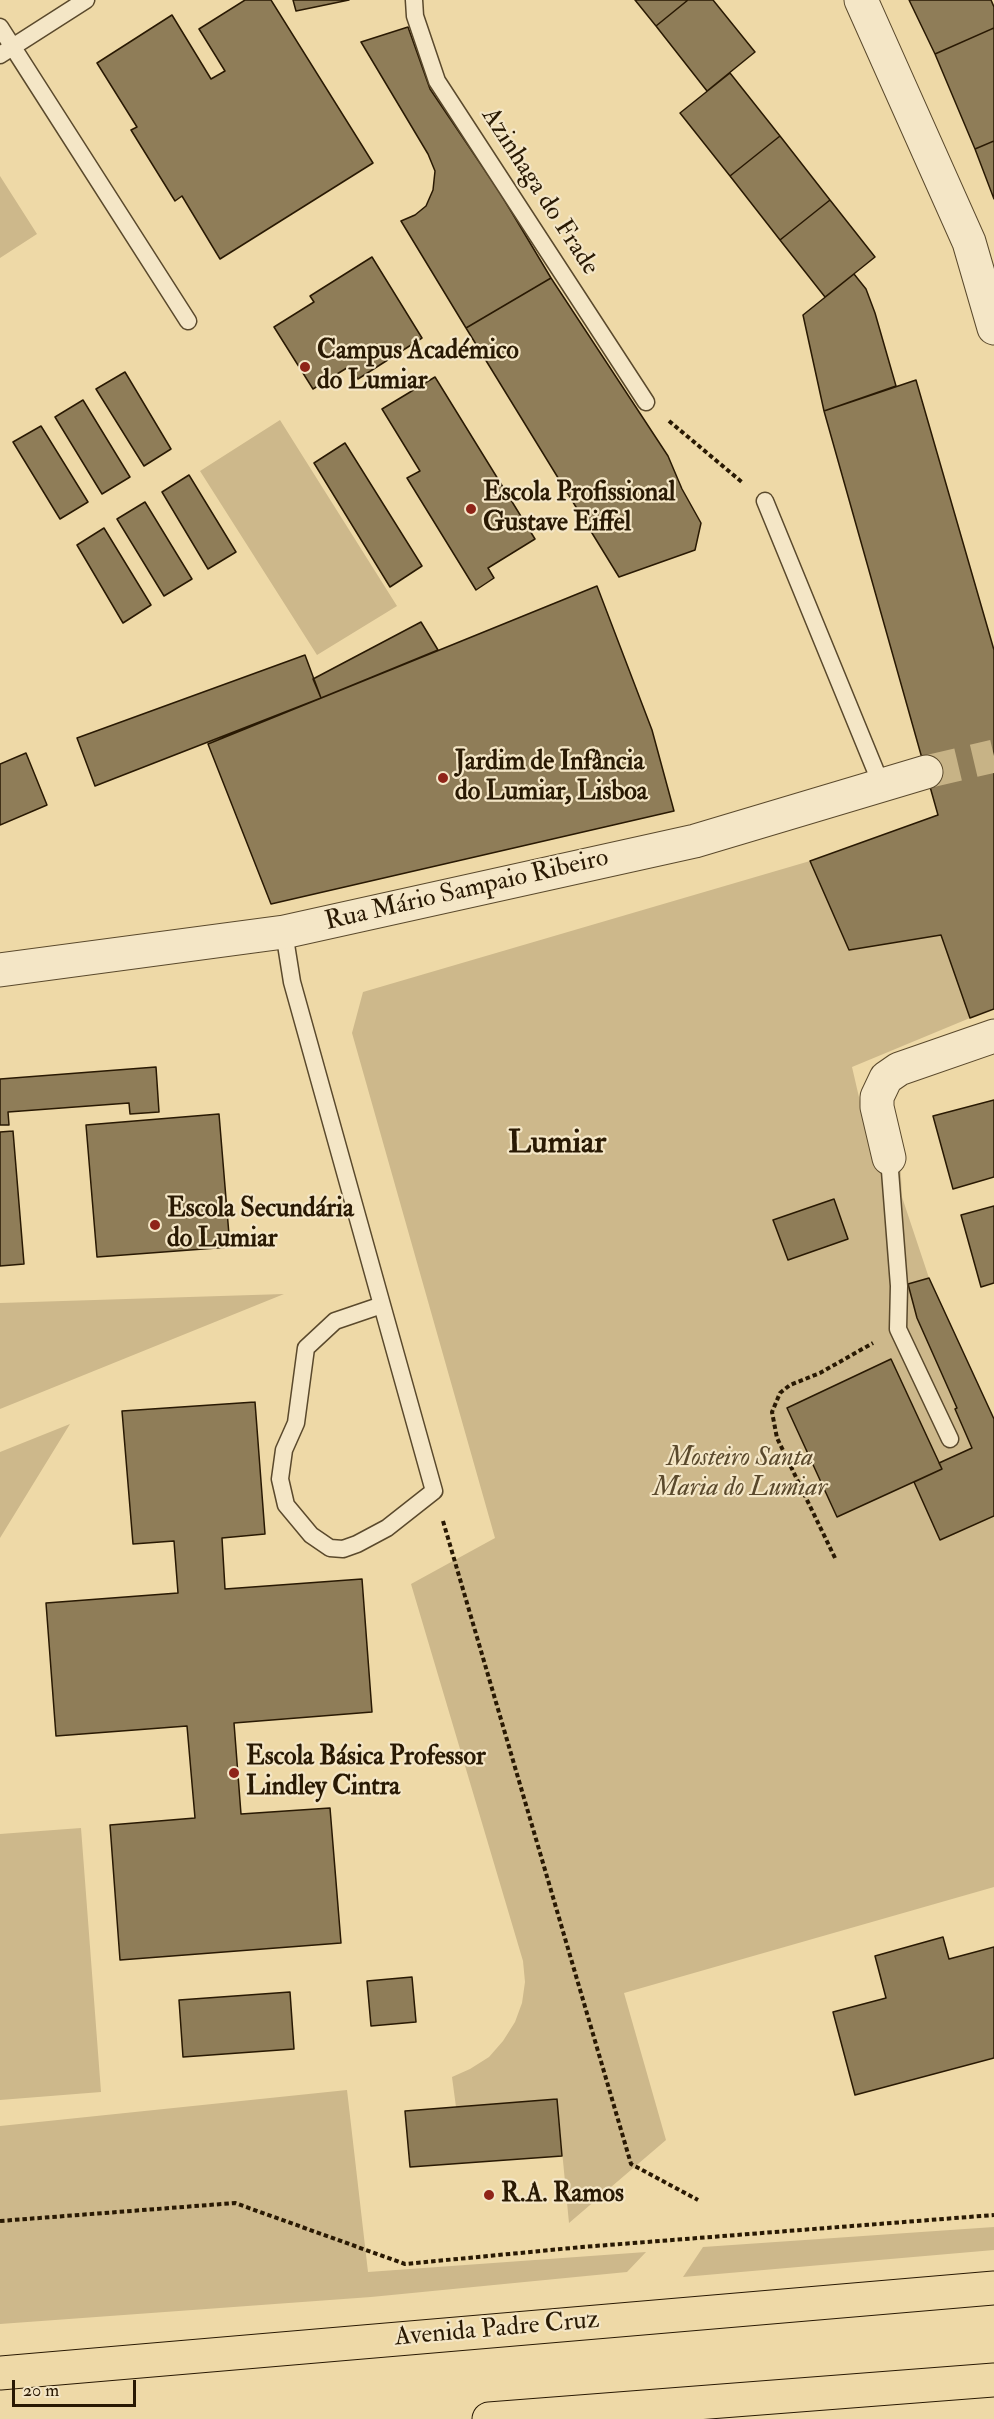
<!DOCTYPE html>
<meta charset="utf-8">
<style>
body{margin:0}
#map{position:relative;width:994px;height:2419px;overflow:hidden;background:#eed9a7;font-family:"IM FELL Double Pica",serif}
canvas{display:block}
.scale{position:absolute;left:12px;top:2380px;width:124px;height:27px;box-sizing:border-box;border:3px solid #291903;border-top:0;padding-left:8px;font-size:18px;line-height:21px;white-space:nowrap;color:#291903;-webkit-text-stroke:4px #f4e6c6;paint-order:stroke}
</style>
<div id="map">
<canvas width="994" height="2419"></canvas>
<div class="scale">20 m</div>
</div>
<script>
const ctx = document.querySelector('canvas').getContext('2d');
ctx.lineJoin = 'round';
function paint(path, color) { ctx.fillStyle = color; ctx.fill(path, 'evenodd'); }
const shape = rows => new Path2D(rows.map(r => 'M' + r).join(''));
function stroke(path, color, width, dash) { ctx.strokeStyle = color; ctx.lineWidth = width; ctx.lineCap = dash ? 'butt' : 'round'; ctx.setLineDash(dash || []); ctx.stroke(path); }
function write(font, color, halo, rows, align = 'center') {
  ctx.font = font + ' "IM FELL Double Pica",serif'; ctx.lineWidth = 4.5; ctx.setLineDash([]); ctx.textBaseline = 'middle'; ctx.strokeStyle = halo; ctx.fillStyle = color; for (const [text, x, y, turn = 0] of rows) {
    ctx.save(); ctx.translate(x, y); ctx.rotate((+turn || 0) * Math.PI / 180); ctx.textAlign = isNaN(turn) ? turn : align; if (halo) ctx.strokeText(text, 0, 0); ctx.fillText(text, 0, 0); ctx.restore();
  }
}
const green = shape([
 [0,176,37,234,0,258],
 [280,420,397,606,317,655,200,471],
 [810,861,849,950,941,935,970,1018,852,1067,874,1162,900,1156,902,1197,929,1278,994,1419,994,1887,624,1993,666,2140,569,2223,557,2099,456,2107,452,2077,470,2069,489,2057,503,2041,515,2022,522,2003,525,1982,523,1961,411,1584,495,1538,352,1033,363,992],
 [284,1294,0,1409,0,1303],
 [70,1424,0,1538,0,1452],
 [81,1828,101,2092,0,2100,0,1834],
 [347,2090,368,2272,646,2252,627,2272,371,2297,0,2324,0,2126],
 [994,2227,994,2250,683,2277,703,2247]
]);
const building = shape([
 [245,0,271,0,373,163,220,259,182,196,175,201,131,130,137,127,97,63,172,15,211,79,225,71,199,29,245,0],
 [293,0,349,0,296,11,293,0],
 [635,0,688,0,656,26,635,0],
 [688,0,713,0,755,52,707,91,656,26,688,0],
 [909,0,991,0,994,7,994,28,935,54,909,0],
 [408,27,430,89,499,191,551,278,466,328,401,221,415,215,426,206,433,190,435,171,428,154,361,42,408,27],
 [994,28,994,141,975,149,935,54,994,28],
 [730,73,780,136,730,176,680,113,730,73],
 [780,136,830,200,780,240,730,176,780,136],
 [994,141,994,199,975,149,994,141],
 [830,200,875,257,825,297,780,240,830,200],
 [372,257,422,338,358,379,350,366,313,389,274,327,314,302,310,296,372,257],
 [854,274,866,289,875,313,896,386,824,411,803,315,854,274],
 [551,278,668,456,682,489,701,523,695,550,619,577,466,328,551,278],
 [125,372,171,449,144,466,96,389,125,372],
 [435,377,535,539,488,568,494,578,476,590,407,478,420,471,382,409,435,377],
 [916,380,994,650,994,1009,970,1018,941,935,849,950,810,861,938,815,824,411,916,380],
 [83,400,130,477,102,494,55,417,83,400],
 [41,426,88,502,60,519,13,442,41,426],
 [345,443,422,566,390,587,314,463,345,443],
 [189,475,236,552,208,569,162,492,189,475],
 [145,502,192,579,164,596,117,519,145,502],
 [104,528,151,605,123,623,77,545,104,528],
 [597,586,652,730,674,811,271,904,208,744,597,586],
 [421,622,438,650,321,698,313,679,421,622],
 [305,655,321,698,95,786,77,738,305,655],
 [26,753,47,805,0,825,0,764,26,753],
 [156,1067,159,1112,130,1114,129,1103,8,1112,9,1125,0,1125,0,1079,156,1067],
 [994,1100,994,1177,953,1189,933,1116,994,1100],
 [219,1114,230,1247,97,1257,86,1125,219,1114],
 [13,1131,24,1264,0,1266,0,1132,13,1131],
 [834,1199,848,1239,788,1260,773,1220,834,1199],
 [994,1206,994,1283,981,1287,961,1215,994,1206],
 [929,1278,994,1419,994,1516,940,1540,914,1482,942,1469,939,1463,972,1448,955,1409,957,1408,917,1318,908,1284,929,1278],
 [891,1359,942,1469,837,1517,787,1408,891,1359],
 [255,1402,265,1534,222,1538,225,1589,362,1579,372,1712,234,1723,241,1814,330,1808,341,1943,120,1960,110,1825,195,1818,187,1726,56,1736,46,1603,178,1593,174,1541,133,1544,122,1411,255,1402],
 [943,1937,949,1959,994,1947,994,2058,855,2095,833,2012,886,1998,875,1956,943,1937],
 [412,1977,416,2022,371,2026,367,1981,412,1977],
 [290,1992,294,2049,183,2057,179,2000,290,1992],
 [557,2099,562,2156,410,2167,405,2111,557,2099]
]);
const streetTunnel = shape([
 [926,772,994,756]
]);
const path = shape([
 [669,421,743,483],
 [443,1521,631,2164,698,2200],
 [835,1558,777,1438,772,1412,780,1393,790,1385,820,1373,873,1343],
 [0,2221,235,2203,405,2264,582,2247,994,2215]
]);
const lane = shape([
 [414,0,415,16,437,81,646,402],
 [0,27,188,321],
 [0,55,86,0],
 [765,501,881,784],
 [284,932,292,982,382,1305,434,1491,387,1528,357,1544,343,1549,330,1548,311,1535,286,1505,280,1479,284,1450,296,1423,306,1348,335,1321,382,1305],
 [889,1158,899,1286,898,1329,950,1439]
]);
const street = shape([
 [861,0,969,242,994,328],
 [0,970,284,932,695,841,926,772],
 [889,1158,877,1107,877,1097,886,1078,899,1069,994,1036]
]);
const highway = shape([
 [0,2373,994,2288],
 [489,2419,994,2380]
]);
const markers = [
 [305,367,6,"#8f2418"],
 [471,509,6,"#8f2418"],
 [443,778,6,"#8f2418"],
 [155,1225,6,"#8f2418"],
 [234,1773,6,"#8f2418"],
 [489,2195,6,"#8f2418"]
];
const streetNames = [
 ["Azinhaga do Frade",539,192,57],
 ["Rua Mário Sampaio Ribeiro",467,891,-13],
 ["Avenida Padre Cruz",497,2330,-5]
];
const poiNames = [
 ["Campus Académico",317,352],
 ["do Lumiar",317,382],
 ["Escola Profissional",483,494],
 ["Gustave Eiffel",483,524],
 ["Jardim de Infância",455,763],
 ["do Lumiar, Lisboa",455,793],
 ["Escola Secundária",167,1210],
 ["do Lumiar",167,1240],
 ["Escola Básica Professor",246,1758],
 ["Lindley Cintra",246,1788],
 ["R.A. Ramos",501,2195]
];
const parkNames = [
 ["Mosteiro Santa",740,1459],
 ["Maria do Lumiar",740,1489]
];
const districtNames = [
 ["Lumiar",557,1145]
];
paint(green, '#cdb88b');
paint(building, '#8f7d58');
stroke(building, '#291903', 1.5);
stroke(streetTunnel, '#c7b386', 33, [33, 16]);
stroke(lane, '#5a492c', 19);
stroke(street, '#5a492c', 35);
stroke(highway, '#291903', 35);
stroke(path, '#291903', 4, [4.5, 3]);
stroke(lane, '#f4e6c6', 16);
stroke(street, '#f4e6c6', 33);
stroke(highway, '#eed9a7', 33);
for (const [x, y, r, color] of markers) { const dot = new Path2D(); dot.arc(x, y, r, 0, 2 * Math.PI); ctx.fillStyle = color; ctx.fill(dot); stroke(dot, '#f4e6c6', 2); }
write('26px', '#291903', '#f4e6c6', streetNames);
write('bold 26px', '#291903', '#f4e6c6', poiNames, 'left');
write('italic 26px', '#5a492c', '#f4e6c6', parkNames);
write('bold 32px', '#291903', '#f4e6c6', districtNames);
</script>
